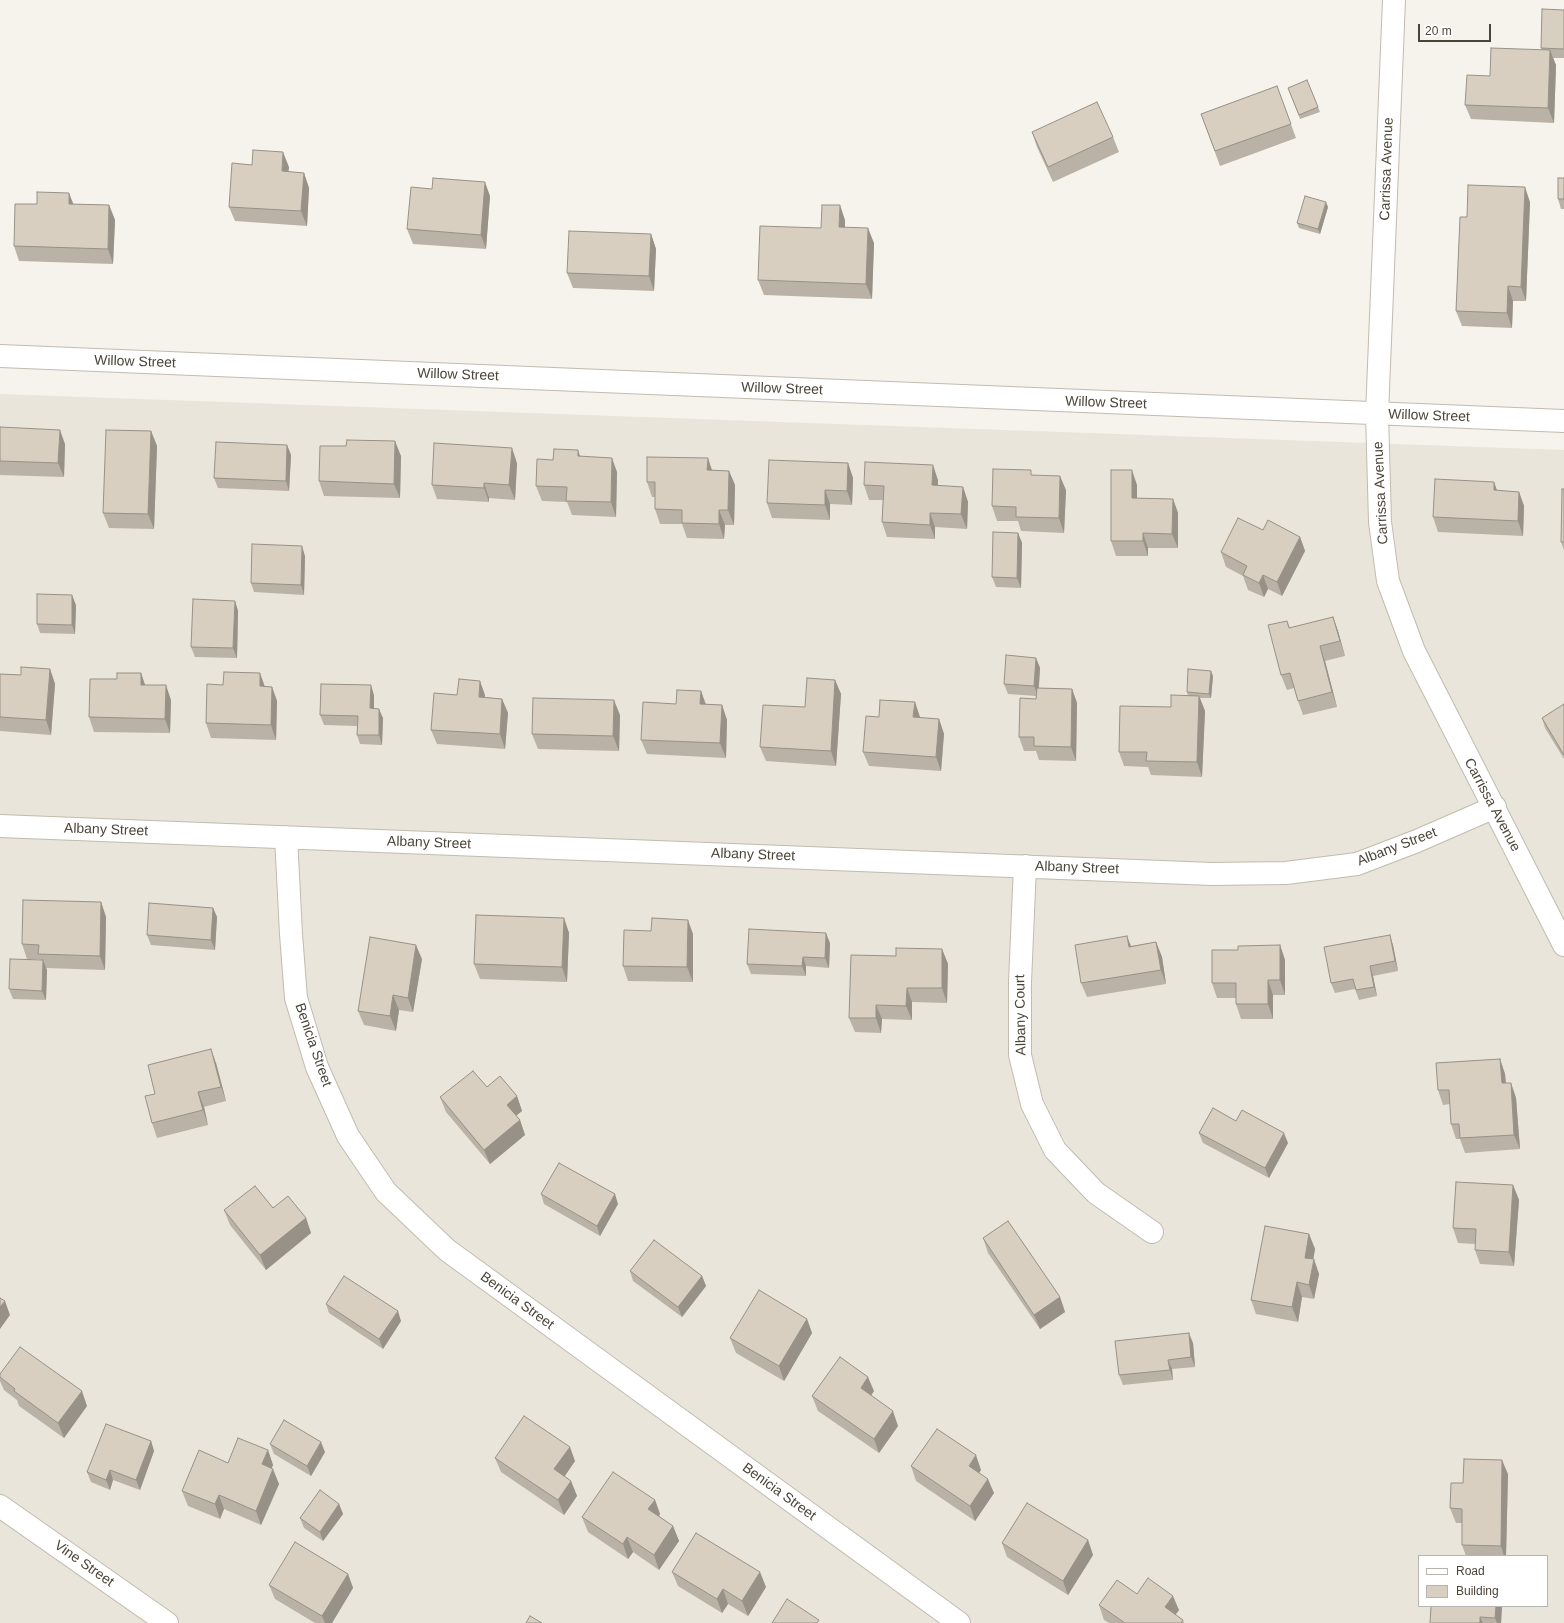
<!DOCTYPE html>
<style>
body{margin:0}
#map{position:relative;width:1564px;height:1623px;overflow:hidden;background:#f6f3ec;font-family:Arial,sans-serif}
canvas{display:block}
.legend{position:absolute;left:1418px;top:1555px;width:130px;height:52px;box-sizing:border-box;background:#fff;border:1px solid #b7b4b0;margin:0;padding:5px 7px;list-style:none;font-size:12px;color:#4b4439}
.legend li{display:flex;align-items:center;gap:8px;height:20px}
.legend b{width:20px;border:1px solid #b7b4b0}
.scale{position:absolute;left:1418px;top:24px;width:73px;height:18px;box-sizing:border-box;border:2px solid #4b4439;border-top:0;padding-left:5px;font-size:12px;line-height:14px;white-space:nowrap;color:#4b4439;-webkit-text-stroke:3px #fff;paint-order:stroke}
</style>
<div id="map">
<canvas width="1564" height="1623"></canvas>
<ul class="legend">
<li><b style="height:5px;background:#fff"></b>Road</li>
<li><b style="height:11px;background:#d8cfc1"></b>Building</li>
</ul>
<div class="scale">20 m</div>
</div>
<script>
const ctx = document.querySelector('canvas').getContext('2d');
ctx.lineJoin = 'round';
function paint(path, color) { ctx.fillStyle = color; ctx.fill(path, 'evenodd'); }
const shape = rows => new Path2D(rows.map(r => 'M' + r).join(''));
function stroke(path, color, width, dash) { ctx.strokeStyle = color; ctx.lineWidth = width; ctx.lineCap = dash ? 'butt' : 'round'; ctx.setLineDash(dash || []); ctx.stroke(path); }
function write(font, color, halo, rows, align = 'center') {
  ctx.font = font + ' Arial,sans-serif'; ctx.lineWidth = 3; ctx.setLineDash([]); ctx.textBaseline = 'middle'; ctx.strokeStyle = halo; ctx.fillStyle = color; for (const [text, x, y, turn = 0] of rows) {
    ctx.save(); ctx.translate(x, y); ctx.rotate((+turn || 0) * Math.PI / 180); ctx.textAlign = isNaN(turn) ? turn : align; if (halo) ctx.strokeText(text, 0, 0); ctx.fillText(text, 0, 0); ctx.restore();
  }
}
const residential = shape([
 [0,394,1564,450,1564,1623,0,1623],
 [1419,1556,1547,1556,1547,1606,1419,1606]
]);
const minor = shape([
 [1394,0,1377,414,1380,522,1388,581,1414,651,1564,945],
 [0,356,1564,421],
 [0,826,1212,874,1286,873,1357,864,1417,841,1495,807],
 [286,837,291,934,296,998,317,1067,348,1136,386,1192,447,1250,959,1623],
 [1025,866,1020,982,1020,1055,1032,1104,1055,1150,1096,1193,1152,1232],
 [0,1506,167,1623]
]);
const wall = shape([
 [1564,10,1564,58,1553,58,1556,65,1554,123,1471,119,1465,105,1490,76,1542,50,1541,48],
 [1307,80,1320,112,1300,119,1288,88],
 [1277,86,1296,138,1220,166,1201,114],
 [1032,132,1113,137,1119,152,1053,182,1037,147],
 [252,165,289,167,288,172,304,173,309,188,307,226,235,221,229,207],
 [1564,178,1564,209,1561,209,1558,199],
 [432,189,490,196,486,249,413,244,407,229],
 [1530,202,1526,301,1513,301,1512,328,1462,326,1456,311,1467,217],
 [73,204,109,205,115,220,113,264,19,261,14,246],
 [1328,207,1320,234,1299,228,1297,223],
 [845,220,845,227,874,243,872,299,764,295,758,280,821,228],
 [651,234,656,249,654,291,573,288,567,273],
 [0,427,65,444,64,477,0,475],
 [151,431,157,446,154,529,109,528,103,513],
 [287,445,291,455,289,491,218,488,214,478],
 [346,446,401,456,400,498,324,496,319,481],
 [580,456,617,472,616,517,572,515,567,502,542,501,536,486,553,460],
 [517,463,515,500,489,498,489,502,437,499,432,485],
 [848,463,853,478,852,505,830,504,830,520,772,518,767,503],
 [712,470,729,471,735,485,734,525,725,525,724,539,687,538,682,524,660,524,655,509,655,497,652,497,647,482],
 [1033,475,1066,490,1064,533,1021,531,1018,521,997,521,992,506],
 [938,480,938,486,963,487,968,502,967,529,935,527,935,539,887,537,882,522,883,500,869,500,864,485],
 [1494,482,1497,491,1519,492,1524,506,1523,536,1438,532,1433,517],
 [1137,485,1137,498,1173,499,1178,513,1178,548,1148,548,1148,556,1116,556,1111,541],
 [1564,489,1564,550,1561,542],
 [1263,530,1300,537,1305,551,1282,596,1268,589,1264,597,1248,590,1243,576,1226,567,1221,552],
 [1018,533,1022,543,1021,588,996,587,992,577],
 [305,556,304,595,254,592,251,583],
 [235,601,238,611,237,658,195,657,191,647],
 [76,605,75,634,40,633,37,624],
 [1333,617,1338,631,1345,656,1325,661,1337,707,1303,715,1298,701,1294,688,1287,690,1281,675,1287,621,1290,628],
 [1036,658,1040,668,1039,688,1072,689,1077,703,1076,761,1039,760,1036,751,1024,751,1019,737,1036,699,1036,696,1008,694,1004,684],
 [50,669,55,684,51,735,0,731,0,674,21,675],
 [141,673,145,685,171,700,170,733,94,732,89,717,117,679],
 [1213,676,1211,698,1200,698,1205,711,1202,777,1151,775,1148,767,1124,766,1119,752,1171,707,1188,696,1187,692],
 [835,680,841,694,836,766,766,761,760,747],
 [265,686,272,687,277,701,276,740,211,738,206,723],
 [701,691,706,704,722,705,727,720,726,758,647,754,641,740,676,704],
 [374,695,374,708,383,718,382,745,360,744,357,735,357,726,324,725,320,715],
 [457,695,485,695,485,697,502,699,508,713,505,749,437,744,431,730],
 [1564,704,1564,759,1545,728,1542,718],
 [620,715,619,751,538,749,532,734],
 [879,717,920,717,920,718,939,719,944,734,941,771,869,766,863,752],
 [101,902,106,917,105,970,46,968,47,970,46,1000,13,999,9,989,41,960,40,959,27,959,22,944],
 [213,908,217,917,215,950,151,945,147,935],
 [564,918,569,933,567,982,480,979,474,964],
 [693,934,693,982,628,981,623,966],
 [1156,942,1162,957,1166,984,1087,997,1081,983,1131,946],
 [830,943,829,968,806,966,806,976,751,974,747,964],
 [1280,945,1285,960,1285,995,1273,995,1273,1019,1241,1019,1236,1004,1236,998,1217,998,1212,983,1238,950],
 [1393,945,1398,971,1373,976,1377,996,1359,1000,1355,989,1335,993,1331,983],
 [942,949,948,964,947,1003,912,1002,912,1020,882,1019,881,1033,855,1032,849,1018],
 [422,959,413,1012,399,1010,396,1031,364,1025,358,1011],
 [1500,1059,1505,1074,1506,1083,1511,1083,1516,1098,1520,1149,1465,1153,1460,1139,1456,1139,1451,1124,1450,1104,1443,1105,1438,1090],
 [216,1063,226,1101,204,1107,208,1125,157,1138,152,1123,155,1094],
 [487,1087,517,1096,522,1111,516,1116,520,1120,525,1135,490,1164,446,1112,440,1097],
 [1236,1121,1288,1143,1269,1178,1203,1143,1199,1133],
 [1513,1185,1519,1200,1514,1266,1480,1264,1475,1250,1475,1244,1458,1243,1453,1228],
 [541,1194,618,1204,600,1236,544,1204],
 [224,1210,306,1218,311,1233,266,1270,230,1225],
 [1309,1234,1315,1249,1313,1259,1319,1274,1314,1299,1302,1297,1298,1322,1256,1314,1251,1300],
 [983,1238,1060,1297,1065,1312,1040,1329,988,1253],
 [630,1271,702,1276,706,1286,682,1317,633,1281],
 [326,1304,401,1321,383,1349,329,1313],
 [807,1319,812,1333,784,1381,736,1353,730,1338],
 [1193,1343,1195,1367,1172,1369,1173,1380,1123,1385,1119,1375],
 [0,1374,87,1406,64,1438,19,1406,17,1400,4,1390,0,1381],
 [874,1391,871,1395,898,1426,879,1453,818,1411,812,1396],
 [151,1441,154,1451,140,1490,113,1480,110,1490,91,1482,87,1472],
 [270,1444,325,1452,311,1476,274,1454],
 [268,1450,273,1465,271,1469,279,1484,261,1525,224,1509,220,1519,188,1506,182,1491,228,1463],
 [495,1458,575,1461,565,1476,571,1481,577,1496,564,1515,501,1472],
 [911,1466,981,1470,979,1473,994,1493,975,1521,916,1481],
 [1508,1474,1506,1556,1466,1556,1462,1545,1462,1523,1456,1523,1450,1508,1463,1483],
 [655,1500,660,1514,659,1516,673,1526,679,1541,659,1570,633,1552,628,1559,588,1532,582,1517],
 [339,1504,343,1514,323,1541,304,1528,300,1518],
 [1088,1540,1093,1555,1068,1595,1007,1557,1002,1543],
 [672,1572,766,1587,748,1616,728,1604,722,1613,678,1586],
 [348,1574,353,1588,332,1623,315,1623,275,1599,269,1585],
 [1137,1594,1179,1610,1175,1615,1183,1620,1184,1623,1109,1623,1104,1620,1099,1605],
 [1431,1606,1502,1606,1501,1623,1430,1623]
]);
const shadedWall = shape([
 [1550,50,1556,65,1554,123,1548,108],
 [283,152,289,167,287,186,282,171],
 [304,173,309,188,307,226,301,211],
 [485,182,490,196,486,249,481,235],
 [1525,187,1530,202,1526,301,1521,287],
 [69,193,75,208,69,204],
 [1326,202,1328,207,1320,234,1318,229],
 [109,205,115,220,113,264,108,249],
 [840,205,845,220,845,242,839,227],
 [868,228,874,243,872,299,866,284],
 [651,234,656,249,654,291,649,276],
 [1508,286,1513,301,1512,328,1507,313],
 [60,430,65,444,64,477,58,463],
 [151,431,157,446,154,529,148,514],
 [395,441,401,456,400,498,394,484],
 [287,445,291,455,289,491,286,481],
 [512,448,517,463,515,500,509,485],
 [578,450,583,465,578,456],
 [612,458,617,472,616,517,611,502],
 [708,458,713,473,707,470],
 [848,463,853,478,852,505,847,491],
 [933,465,938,480,937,500,932,485],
 [1132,470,1137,485,1137,513,1132,498],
 [729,471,735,485,734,525,728,510],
 [1060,476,1066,490,1064,533,1059,518],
 [1494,482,1499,496,1494,490],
 [484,483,489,498,489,502,484,488],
 [963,487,968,502,967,529,961,514],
 [825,490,830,504,830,520,825,505],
 [1519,492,1524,506,1523,536,1518,521],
 [1173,499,1178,513,1178,548,1172,534],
 [719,510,725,525,724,539,719,524],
 [930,513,935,527,935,539,930,525],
 [1018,533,1022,543,1021,588,1017,578],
 [1143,533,1148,548,1148,556,1143,541],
 [1300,537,1305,551,1282,596,1277,582],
 [302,546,305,556,304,595,301,585],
 [1263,575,1268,589,1264,597,1259,583],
 [72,595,76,605,75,634,72,625],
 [235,601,238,611,237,658,233,648],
 [1333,617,1338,631,1345,656,1340,641],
 [1320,646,1325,661,1337,707,1332,692],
 [1036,658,1040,668,1038,696,1034,686],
 [50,669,55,684,51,735,46,720],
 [1211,671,1213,676,1211,698,1209,694],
 [141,673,146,688,141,685],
 [260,673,265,687,260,686],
 [835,680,841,694,836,766,831,751],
 [480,681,485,695,484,711,479,697],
 [166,685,171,700,170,733,165,719],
 [371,685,374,695,374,718,370,708],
 [272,687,277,701,276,740,271,725],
 [1072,689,1077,703,1076,761,1071,747],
 [701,691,706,706,700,704],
 [1199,696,1205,711,1202,777,1197,762],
 [502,699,508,713,505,749,500,734],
 [614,700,620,715,619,751,613,736],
 [915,702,920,717,919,732,913,717],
 [722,705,727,720,726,758,720,743],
 [379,709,383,718,382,745,379,735],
 [939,719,944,734,941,771,936,757],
 [101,902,106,917,105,970,100,956],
 [213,908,217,917,215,950,211,940],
 [564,918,569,933,567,982,562,967],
 [688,920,693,934,693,982,687,967],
 [826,933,830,943,829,968,825,958],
 [1390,935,1393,945,1398,971,1395,961],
 [1127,936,1133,951,1129,947],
 [1156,942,1162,957,1166,984,1161,970],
 [416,945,422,959,413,1012,408,998],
 [1280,945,1285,960,1285,995,1280,980],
 [942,949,948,964,947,1003,942,988],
 [803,957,806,966,806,976,802,966],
 [43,960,47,970,46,1000,42,991],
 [1370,966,1373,976,1377,996,1374,987],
 [1268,980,1273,995,1273,1019,1268,1004],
 [907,988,912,1002,912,1020,906,1006],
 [393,995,399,1010,396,1031,390,1016],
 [876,1005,882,1019,881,1033,876,1018],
 [211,1049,216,1063,226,1101,221,1087],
 [1500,1059,1505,1074,1507,1098,1502,1083],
 [1511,1083,1516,1098,1520,1149,1514,1135],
 [198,1092,204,1107,208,1125,203,1110],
 [517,1096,522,1111,512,1119,507,1105],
 [520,1120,525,1135,490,1164,484,1150],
 [1284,1133,1288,1143,1269,1178,1265,1168],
 [1513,1185,1519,1200,1514,1266,1509,1252],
 [615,1194,618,1204,600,1236,597,1226],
 [306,1218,311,1233,266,1270,260,1255],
 [1309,1234,1315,1249,1311,1272,1305,1258],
 [1314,1259,1319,1274,1314,1299,1309,1285],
 [702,1276,706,1286,682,1317,678,1307],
 [1297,1282,1302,1297,1298,1322,1292,1307],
 [1060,1297,1065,1312,1040,1329,1034,1315],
 [5,1301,10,1315,0,1329,0,1307],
 [398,1311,401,1321,383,1349,379,1339],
 [807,1319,812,1333,784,1381,779,1366],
 [1189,1333,1193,1343,1195,1367,1191,1357],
 [1168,1360,1172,1369,1173,1380,1170,1370],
 [868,1377,874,1391,866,1403,861,1388],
 [82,1391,87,1406,64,1438,58,1423],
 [893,1411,898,1426,879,1453,874,1439],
 [151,1441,154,1451,140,1490,136,1480],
 [321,1442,325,1452,311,1476,307,1466],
 [570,1447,575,1461,559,1484,554,1469],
 [268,1450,273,1465,267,1479,262,1464],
 [976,1455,981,1470,974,1480,969,1466],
 [1502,1460,1508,1474,1506,1556,1504,1556,1501,1546],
 [273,1469,279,1484,261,1525,256,1511],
 [110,1470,113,1480,110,1490,106,1480],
 [988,1479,994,1493,975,1521,970,1506],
 [571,1481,577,1496,564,1515,558,1500],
 [219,1495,224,1509,220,1519,215,1504],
 [655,1500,660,1514,654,1523,648,1509],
 [339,1504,343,1514,323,1541,320,1532],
 [673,1526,679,1541,659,1570,654,1555],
 [627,1537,633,1552,628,1559,623,1544],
 [1088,1540,1093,1555,1068,1595,1063,1581],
 [760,1572,766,1587,748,1616,742,1601],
 [348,1574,353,1588,332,1623,325,1623,322,1616],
 [723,1589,728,1604,722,1613,717,1599],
 [1173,1596,1179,1610,1170,1622,1165,1607],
 [1496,1606,1502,1606,1501,1623,1497,1623,1495,1618],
 [1480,1617,1483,1623,1480,1623]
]);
const building = shape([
 [1542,9,1564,10,1564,49,1541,48,1542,9],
 [1491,48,1550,50,1548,108,1465,105,1467,75,1490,76,1491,48],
 [1307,80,1318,107,1299,115,1288,88,1307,80],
 [1277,86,1291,124,1215,151,1201,114,1277,86],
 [1097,102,1113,137,1048,167,1032,132,1097,102],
 [253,150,283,152,282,171,304,173,301,211,229,207,232,163,252,165,253,150],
 [433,178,485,182,481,235,407,229,411,187,432,189,433,178],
 [1558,178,1564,178,1564,199,1558,199,1558,178],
 [1468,185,1525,187,1521,287,1508,286,1507,313,1456,311,1460,217,1467,217,1468,185],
 [37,192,69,193,69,204,109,205,108,249,14,246,15,204,37,204,37,192],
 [1305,196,1326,202,1318,229,1297,223,1305,196],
 [822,205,840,205,839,227,868,228,866,284,758,280,760,226,821,228,822,205],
 [569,231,651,234,649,276,567,273,569,231],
 [0,427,60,430,58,463,0,461,0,427],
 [106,430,151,431,148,514,103,513,106,430],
 [347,440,395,441,394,484,319,481,320,446,346,446,347,440],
 [216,442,287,445,286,481,214,478,216,442],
 [434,443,512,448,509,485,484,483,484,488,432,485,434,443],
 [554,449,578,450,578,456,612,458,611,502,566,501,567,487,536,486,537,459,553,460,554,449],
 [647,457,708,458,707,470,729,471,728,510,719,510,719,524,682,523,682,510,655,509,655,482,647,482,647,457],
 [769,460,848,463,847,491,825,490,825,505,767,503,769,460],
 [865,462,933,465,932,485,963,487,961,514,930,513,930,525,882,522,884,486,864,485,865,462],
 [993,469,1031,470,1031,475,1060,476,1059,518,1016,517,1016,507,992,506,993,469],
 [1111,470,1132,470,1132,498,1173,499,1172,534,1143,533,1143,541,1111,541,1111,470],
 [1435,479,1494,482,1494,490,1519,492,1518,521,1433,517,1435,479],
 [1562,489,1564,489,1564,542,1561,542,1562,489],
 [1238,518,1263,530,1268,520,1300,537,1277,582,1263,575,1259,583,1243,575,1247,566,1221,552,1238,518],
 [993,532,1018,533,1017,578,992,577,993,532],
 [252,544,302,546,301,585,251,583,252,544],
 [37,594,72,595,72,625,37,624,37,594],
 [193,599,235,601,233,648,191,647,193,599],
 [1333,617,1340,641,1320,646,1332,692,1298,701,1290,673,1281,675,1268,625,1287,621,1289,628,1333,617],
 [1006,655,1036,658,1034,686,1004,684,1006,655],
 [21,667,50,669,46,720,0,717,0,674,21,675,21,667],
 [1188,669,1211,671,1209,694,1187,692,1188,669],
 [224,672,260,673,260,686,272,687,271,725,206,723,207,684,223,685,224,672],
 [117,673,141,673,141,685,166,685,165,719,89,717,90,679,117,679,117,673],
 [807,678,835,680,831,751,760,747,763,705,805,707,807,678],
 [459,679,480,681,479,697,502,699,500,734,431,730,434,693,457,695,459,679],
 [321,684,371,685,370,708,379,709,379,735,357,735,358,716,320,715,321,684],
 [1037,688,1072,689,1071,747,1034,746,1034,737,1019,737,1020,698,1036,699,1037,688],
 [677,690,701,691,700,704,722,705,720,743,641,740,643,702,676,704,677,690],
 [1171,695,1199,696,1197,762,1146,761,1147,752,1119,752,1120,706,1171,707,1171,695],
 [533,698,614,700,613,736,532,734,533,698],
 [880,700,915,702,913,717,939,719,936,757,863,752,866,716,879,717,880,700],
 [1564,704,1564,755,1542,718,1564,704],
 [23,900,101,902,100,956,38,954,39,945,22,944,23,900],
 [149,903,213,908,211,940,147,935,149,903],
 [476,915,564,918,562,967,474,964,476,915],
 [652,918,688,920,687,967,623,966,624,930,651,931,652,918],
 [749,929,826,933,825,958,803,957,802,966,747,964,749,929],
 [1390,935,1395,961,1370,966,1374,987,1356,990,1353,979,1331,983,1324,947,1390,935],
 [1127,936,1129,947,1156,942,1161,970,1081,983,1075,945,1127,936],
 [370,937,416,945,408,998,393,995,390,1016,358,1011,370,937],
 [1280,945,1280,980,1268,980,1268,1004,1236,1004,1236,983,1212,983,1212,950,1238,950,1238,946,1280,945],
 [896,948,942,949,942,988,907,988,906,1006,876,1005,876,1018,849,1018,851,955,896,956,896,948],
 [10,959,43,960,42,991,9,989,10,959],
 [211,1049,221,1087,198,1092,203,1110,152,1123,145,1096,155,1094,148,1065,211,1049],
 [1500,1059,1502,1083,1511,1083,1514,1135,1460,1138,1459,1124,1451,1124,1449,1090,1438,1090,1436,1063,1500,1059],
 [473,1071,487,1087,500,1076,517,1096,507,1105,520,1120,484,1150,440,1097,473,1071],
 [1213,1108,1236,1121,1242,1110,1284,1133,1265,1168,1199,1133,1213,1108],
 [559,1163,615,1194,597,1226,541,1194,559,1163],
 [1456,1182,1513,1185,1509,1252,1475,1250,1476,1229,1453,1228,1456,1182],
 [255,1186,273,1208,288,1196,306,1218,260,1255,224,1210,255,1186],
 [1008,1221,1060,1297,1034,1315,983,1238,1008,1221],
 [1265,1226,1309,1234,1305,1258,1314,1259,1309,1285,1297,1282,1292,1307,1251,1300,1265,1226],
 [654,1240,702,1276,678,1307,630,1271,654,1240],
 [344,1276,398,1311,379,1339,326,1304,344,1276],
 [759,1290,807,1319,779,1366,730,1338,759,1290],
 [0,1298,5,1301,0,1307,0,1298],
 [1189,1333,1191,1357,1168,1360,1170,1370,1119,1375,1115,1341,1189,1333],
 [20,1347,82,1391,58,1423,14,1391,15,1389,0,1377,0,1374,20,1347],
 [840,1357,868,1377,861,1388,893,1411,874,1439,812,1396,840,1357],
 [524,1416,570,1447,554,1469,571,1481,558,1500,495,1458,524,1416],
 [284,1420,321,1442,307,1466,270,1444,284,1420],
 [106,1424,151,1441,136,1480,110,1470,106,1480,87,1472,106,1424],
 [937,1429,976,1455,969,1466,988,1479,970,1506,911,1466,937,1429],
 [238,1438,268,1450,262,1464,273,1469,256,1511,219,1495,215,1504,182,1491,199,1450,228,1463,238,1438],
 [1464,1459,1502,1460,1501,1546,1462,1545,1462,1509,1450,1508,1451,1483,1463,1483,1464,1459],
 [613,1472,655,1500,648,1509,673,1526,654,1555,627,1537,623,1544,582,1517,613,1472],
 [320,1490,339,1504,320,1532,300,1518,320,1490],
 [1027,1503,1088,1540,1063,1581,1002,1543,1027,1503],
 [696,1533,760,1572,742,1601,723,1589,717,1599,672,1572,696,1533],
 [295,1542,348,1574,322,1616,269,1585,295,1542],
 [1148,1578,1173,1596,1165,1607,1183,1620,1181,1623,1125,1623,1099,1605,1117,1580,1137,1594,1148,1578],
 [787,1599,819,1620,817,1623,772,1623,787,1599],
 [1431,1606,1496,1606,1495,1618,1480,1617,1480,1623,1430,1623,1431,1606],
 [530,1616,542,1623,526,1623,530,1616]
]);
const streetNames = [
 ["Carrissa Avenue",1387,169,-88],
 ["Willow Street",135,362,2],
 ["Willow Street",458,375,2],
 ["Willow Street",782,389,2],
 ["Willow Street",1106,403,2],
 ["Willow Street",1429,416,2],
 ["Carrissa Avenue",1381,493,-93],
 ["Carrissa Avenue",1492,805,62],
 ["Albany Street",106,830,2],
 ["Albany Street",429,843,2],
 ["Albany Street",1397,847,-21],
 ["Albany Street",753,855,2],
 ["Albany Street",1077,868,2],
 ["Albany Court",1021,1015,-91],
 ["Benicia Street",313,1045,71],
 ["Benicia Street",517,1301,36],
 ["Benicia Street",779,1492,36],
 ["Vine Street",84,1564,35]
];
paint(residential, '#eae5da');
stroke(minor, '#c2bbae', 24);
stroke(minor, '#fff', 22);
paint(wall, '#bab2a6');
paint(shadedWall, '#979187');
paint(building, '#d8cfc1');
stroke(building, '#979187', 1);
write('14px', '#4b4439', '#fff', streetNames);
</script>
